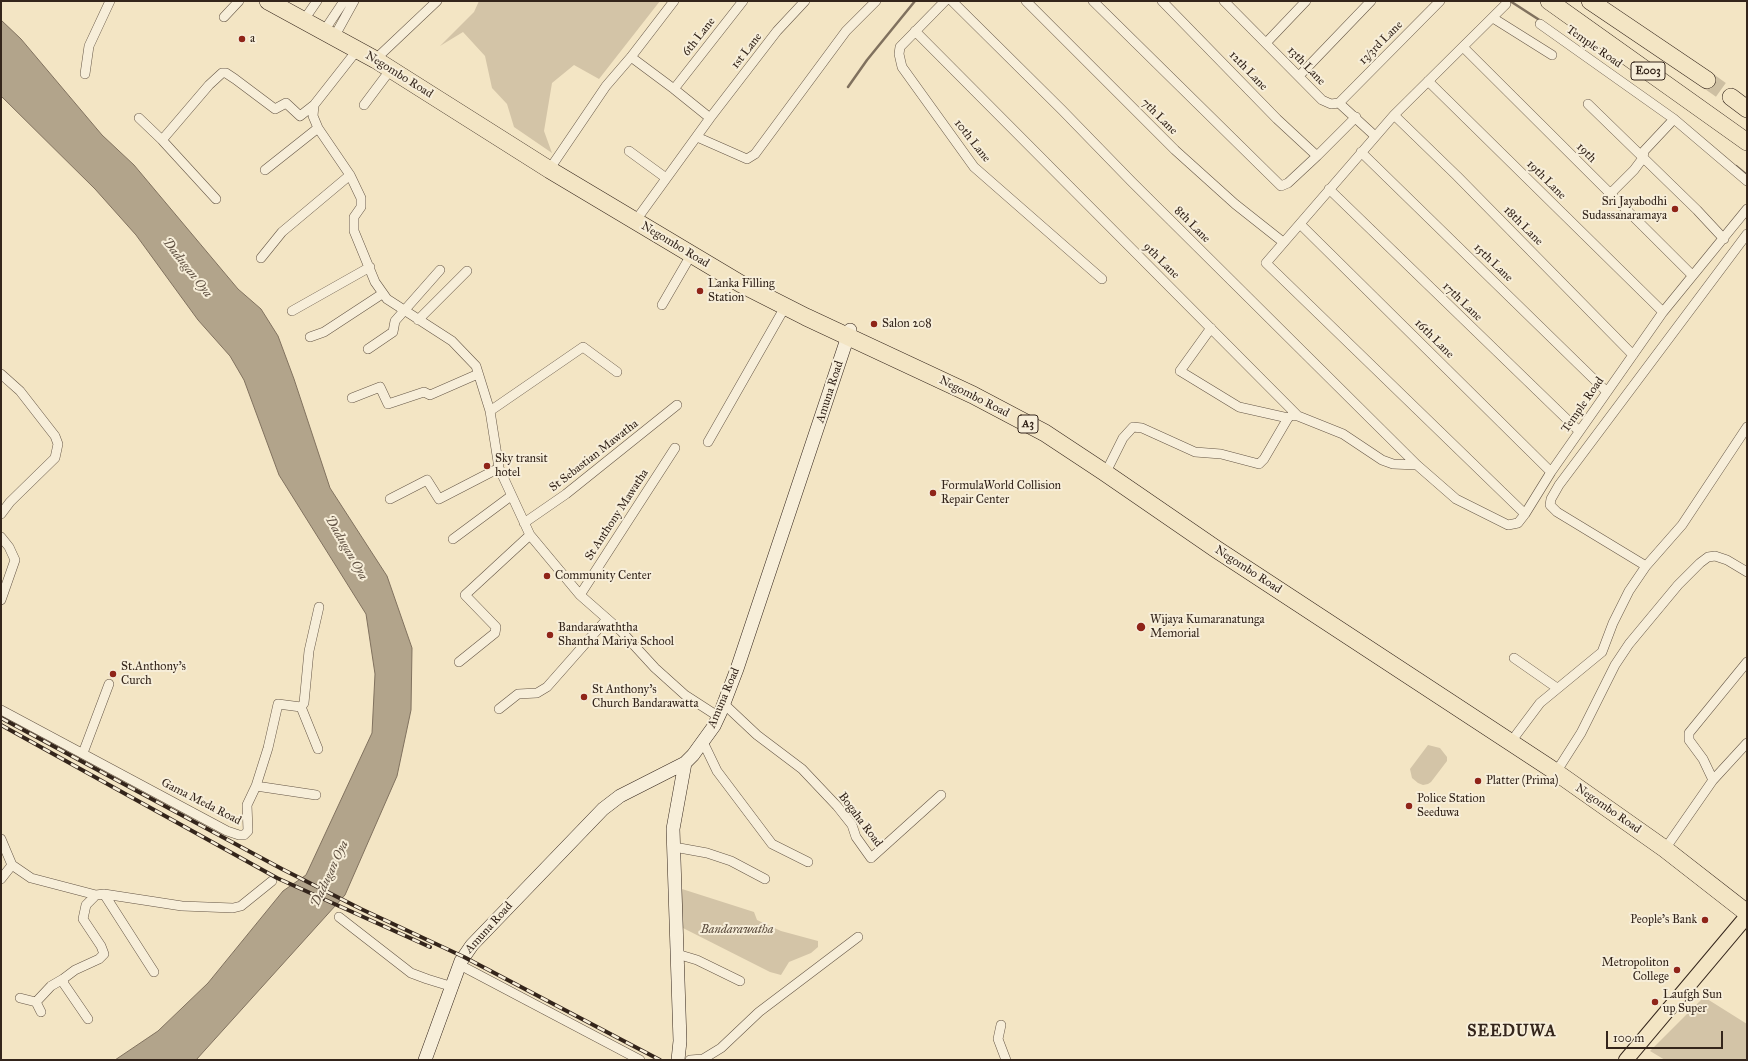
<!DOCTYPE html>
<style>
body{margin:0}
#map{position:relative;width:1748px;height:1061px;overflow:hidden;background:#f3e5c4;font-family:"IM FELL Great Primer",serif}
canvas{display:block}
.frame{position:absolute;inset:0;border:2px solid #34251b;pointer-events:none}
.scale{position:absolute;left:1606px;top:1031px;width:117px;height:18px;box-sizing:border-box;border:2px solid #34251b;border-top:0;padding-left:5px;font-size:12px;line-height:14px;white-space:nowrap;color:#34251b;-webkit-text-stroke:3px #f7eed9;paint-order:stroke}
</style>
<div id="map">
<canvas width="1748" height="1061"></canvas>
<div class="frame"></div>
<div class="scale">100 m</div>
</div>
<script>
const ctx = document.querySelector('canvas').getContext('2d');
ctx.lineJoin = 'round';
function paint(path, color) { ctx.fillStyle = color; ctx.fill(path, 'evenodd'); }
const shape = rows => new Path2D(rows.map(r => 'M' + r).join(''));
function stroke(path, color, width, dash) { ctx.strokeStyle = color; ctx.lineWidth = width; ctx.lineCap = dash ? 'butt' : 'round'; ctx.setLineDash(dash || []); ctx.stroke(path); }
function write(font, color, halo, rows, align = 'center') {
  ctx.font = font + ' "IM FELL Great Primer",serif'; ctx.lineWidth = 4; ctx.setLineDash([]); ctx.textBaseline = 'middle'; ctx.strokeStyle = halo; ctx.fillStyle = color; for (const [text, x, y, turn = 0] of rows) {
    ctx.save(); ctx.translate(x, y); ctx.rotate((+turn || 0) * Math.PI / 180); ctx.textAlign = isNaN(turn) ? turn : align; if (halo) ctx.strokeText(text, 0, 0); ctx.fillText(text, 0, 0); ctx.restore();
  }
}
const green = shape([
 [479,1,660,1,599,79,574,65,552,83,544,131,552,153,514,127,507,104,492,88,485,56,463,32,440,46,474,12],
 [1428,745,1440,748,1447,757,1447,761,1431,782,1428,784,1423,785,1418,783,1412,778,1410,769],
 [682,889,754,912,757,920,781,931,818,941,818,947,811,953,789,962,781,975,770,972,681,927],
 [1704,997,1747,1024,1747,1060,1665,1060,1650,1051]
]);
const water = shape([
 [1,20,21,39,102,135,134,165,238,289,261,309,278,336,294,379,330,488,387,576,412,648,411,710,397,776,345,895,196,1060,115,1060,158,1031,208,983,283,891,306,875,372,733,375,674,366,614,279,475,244,380,230,356,198,320,136,235,95,189,1,96,1,20]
]);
const stream = shape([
 [1510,1,1541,21],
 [848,87,867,60,915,1],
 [1736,166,1747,175]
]);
const highwayTunnel = shape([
 [1707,80,1731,97]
]);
const street = shape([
 [945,1,900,47,899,54,902,67,974,167,1102,279],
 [952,1,1062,110,1132,182,1417,465,1456,499,1508,525,1518,523,1525,514,1551,472,1663,312,1747,209],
 [1026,1,1175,150,1235,204,1283,242],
 [1093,1,1281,186,1288,183,1317,156,1356,117],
 [1162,1,1277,119,1317,156],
 [1224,1,1322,100,1331,104,1339,103,1375,136],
 [1506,4,1394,115,1266,263,1525,514],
 [308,14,317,1],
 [224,17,239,1],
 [1493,18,1552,55],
 [1540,24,1674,119,1747,181],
 [328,25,344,1],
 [338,30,354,1],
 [915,31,1298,416,1343,434,1382,460,1393,464,1417,465],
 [1266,43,1306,1],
 [1463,47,1692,275],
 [358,49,314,105,313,116,318,128,350,175,361,198,361,207,354,217,354,231,375,282,387,299,452,341,476,366,490,411,499,468,530,535,580,595,621,631,655,668,685,695,719,717],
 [381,54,437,1],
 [631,57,674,89,710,118],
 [85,74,89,46,110,1],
 [1299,76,1371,1],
 [1428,81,1663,312],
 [674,89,743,1],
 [1339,103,1440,1],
 [1588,104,1697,210,1724,239],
 [364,105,391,69],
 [1394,115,1457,176,1633,355],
 [139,118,162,140,209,85,222,73,226,73,235,79,275,109,286,103,300,116,314,105],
 [697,137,747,159,755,154,846,31,876,1],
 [162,140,216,199],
 [629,151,666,178],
 [1361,152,1607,392],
 [553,164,606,86,631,57,674,1],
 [265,170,318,128],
 [1329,189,1579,431],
 [1610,194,1634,170,1643,158,1644,151,1674,119],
 [639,216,710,118,777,31,805,1],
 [1300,224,1551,472],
 [261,258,282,232,350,175],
 [662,305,691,255],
 [292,311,370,267],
 [418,320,467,271],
 [1211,328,1180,371,1239,407,1288,418],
 [310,337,324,332,382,294],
 [368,349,393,332,395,321,440,270],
 [1,374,20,391,55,436,58,444,55,458,10,502,1,514],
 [352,398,380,387,388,404,424,392,430,395,478,374],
 [490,411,583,347,617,372],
 [708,442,785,307],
 [1109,466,1123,438,1133,427,1142,428,1195,452,1221,454,1259,464,1264,459,1288,418,1292,415,1298,416],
 [390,499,427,480,439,499,499,468],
 [524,523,566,494,677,405],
 [1,537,9,547,15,560,1,600],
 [453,539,511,496],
 [1646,566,1557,512,1550,505,1551,499,1559,485,1747,234],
 [580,595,675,448],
 [1514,658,1557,688],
 [459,662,495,633,496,627,465,595,530,535],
 [724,704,757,735,802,769,837,806,852,825,856,837,871,858,941,795],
 [301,707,318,749],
 [499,709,518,694,537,693,547,687,607,619],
 [1,710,227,831,239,835,244,835,248,831,247,805,256,786,268,748,278,704,301,707,304,703,309,651,319,607],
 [1516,735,1540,703,1602,652,1613,623,1629,591,1646,566,1682,525,1747,427],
 [703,742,717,771,772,844,808,862],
 [83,753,109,684],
 [1560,766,1581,733,1615,665,1629,644,1678,585,1700,563,1708,557,1715,556,1727,560,1747,572],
 [1713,780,1703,759,1689,740,1689,733,1747,662],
 [256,786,316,795],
 [1,839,12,865],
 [674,847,707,853,731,861,765,879],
 [1665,849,1713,780,1747,743],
 [1,879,12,865,31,878,96,895,104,894,182,906,233,908,241,906,272,881],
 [104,894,154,972],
 [339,917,411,973,427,979,453,987],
 [677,954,697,960,740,981],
 [460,965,640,1060],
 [20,998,36,1002,51,986,63,979],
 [36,1002,41,1012],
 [88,1019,64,984,63,979,75,970,99,959,104,954,101,946,83,919,86,905,96,895],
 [1001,1025,998,1039,1006,1060],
 [690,1060,703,1059,721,1048,759,1012,858,937]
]);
const secondary = shape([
 [425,1060,461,961,472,945,603,809,620,796,685,763,693,755,714,726,721,711,737,669,850,330],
 [678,1060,680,1041,673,829,685,763]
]);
const primary = shape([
 [1626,1060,1747,916]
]);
const highway = shape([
 [268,1,376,60,550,170,741,284,806,317,973,395,1045,433,1104,472,1216,549,1553,770,1665,849,1747,913],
 [1549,1,1747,142],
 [1590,1,1707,80],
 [1731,97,1747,109]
]);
const rail = shape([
 [1,718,282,869,361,909,464,957,660,1060],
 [1,725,277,878,430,947]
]);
const markers = [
 [242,39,4,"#8f2418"],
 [1675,209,4,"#8f2418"],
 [700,291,4,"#8f2418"],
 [874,324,4,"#8f2418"],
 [487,466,4,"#8f2418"],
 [933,493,4,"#8f2418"],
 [547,576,4,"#8f2418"],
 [1141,627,5,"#8f2418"],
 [550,635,4,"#8f2418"],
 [113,674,4,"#8f2418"],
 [584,697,4,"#8f2418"],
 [1478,781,4,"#8f2418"],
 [1409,806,4,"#8f2418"],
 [1705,920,4,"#8f2418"],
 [1677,970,4,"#8f2418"],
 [1655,1002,4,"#8f2418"]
];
const shields = [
 [1648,71,34],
 [1028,424,20]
];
const shieldNames = [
 ["E003",1648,71],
 ["A3",1028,424]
];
const streetNames = [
 ["6th Lane",699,37,-52],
 ["13/3rd Lane",1381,43,-45],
 ["Temple Road",1594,47,35],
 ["1st Lane",747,51,-52],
 ["13th Lane",1306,66,46],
 ["12th Lane",1248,71,46],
 ["Negombo Road",399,75,32],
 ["7th Lane",1159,117,45],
 ["10th Lane",972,141,52],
 ["19th",1586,153,45],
 ["19th Lane",1546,180,45],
 ["8th Lane",1192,225,45],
 ["18th Lane",1523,226,45],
 ["Negombo Road",675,245,31],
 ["9th Lane",1161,261,45],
 ["15th Lane",1493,263,44],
 ["17th Lane",1462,302,44],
 ["16th Lane",1434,339,45],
 ["Amuna Road",830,392,-72],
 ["Negombo Road",974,397,27],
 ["Temple Road",1583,405,-55],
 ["St Sebastian Mawatha",594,456,-38],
 ["St Anthony Mawatha",617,515,-57],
 ["Negombo Road",1248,570,33],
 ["Amuna Road",724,698,-67],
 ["Gama Meda Road",201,802,27],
 ["Negombo Road",1608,809,35],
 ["Bogaha Road",860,820,53],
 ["Amuna Road",489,928,-48]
];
const poiNames = [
 ["a",250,39],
 ["Sri Jayabodhi",1667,202,"right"],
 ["Sudassanaramaya",1667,216,"right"],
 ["Lanka Filling",708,284],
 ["Station",708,298],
 ["Salon 208",882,324],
 ["Sky transit",495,459],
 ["hotel",495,473],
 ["FormulaWorld Collision",941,486],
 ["Repair Center",941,500],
 ["Community Center",555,576],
 ["Wijaya Kumaranatunga",1150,620],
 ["Memorial",1150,634],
 ["Bandarawaththa",558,628],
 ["Shantha Mariya School",558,642],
 ["St.Anthony's",121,667],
 ["Curch",121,681],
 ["St Anthony's",592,690],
 ["Church Bandarawatta",592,704],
 ["Platter (Prima)",1486,781],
 ["Police Station",1417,799],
 ["Seeduwa",1417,813],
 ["People's Bank",1697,920,"right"],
 ["Metropoliton",1669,963,"right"],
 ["College",1669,977,"right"],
 ["Laufgh Sun",1663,995],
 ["up Super",1663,1009]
];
const parkNames = [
 ["Bandarawatha",737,930]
];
const waterNames = [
 ["Dadugan Oya",187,268,52],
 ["Dadugan Oya",346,548,60],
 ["Dadugan Oya",330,874,-65]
];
const districtNames = [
 ["SEEDUWA",1512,1032]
];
paint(green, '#d3c4a7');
paint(water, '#b2a48b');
stroke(water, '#80715e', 1);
stroke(stream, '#80715e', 2.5);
stroke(highwayTunnel, '#cdbfa2', 17, [17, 8]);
stroke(street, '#645545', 10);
stroke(secondary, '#34251b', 14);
stroke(primary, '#34251b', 16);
stroke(highway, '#34251b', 18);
stroke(street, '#f7eed9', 9);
stroke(secondary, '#f7eed9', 13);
stroke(primary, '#f3e5c4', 14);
stroke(highway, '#f3e5c4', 17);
stroke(rail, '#34251b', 4);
stroke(rail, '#f7eed9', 2.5, [8]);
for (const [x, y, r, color] of markers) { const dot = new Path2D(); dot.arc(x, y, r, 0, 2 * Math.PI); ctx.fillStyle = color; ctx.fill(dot); stroke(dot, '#f7eed9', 1.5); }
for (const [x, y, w] of shields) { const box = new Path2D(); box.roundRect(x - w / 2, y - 9, w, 18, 3); ctx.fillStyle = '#f7eed9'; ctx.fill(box); stroke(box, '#34251b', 1); }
write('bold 11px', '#34251b', null, shieldNames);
write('12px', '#34251b', '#f7eed9', streetNames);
write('12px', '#34251b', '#f7eed9', poiNames, 'left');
write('italic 12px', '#5c4d3e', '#f7eed9', parkNames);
write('italic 13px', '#605142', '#f7eed9', waterNames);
ctx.letterSpacing = '1px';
write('bold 16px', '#34251b', '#f7eed9', districtNames);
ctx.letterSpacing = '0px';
</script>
